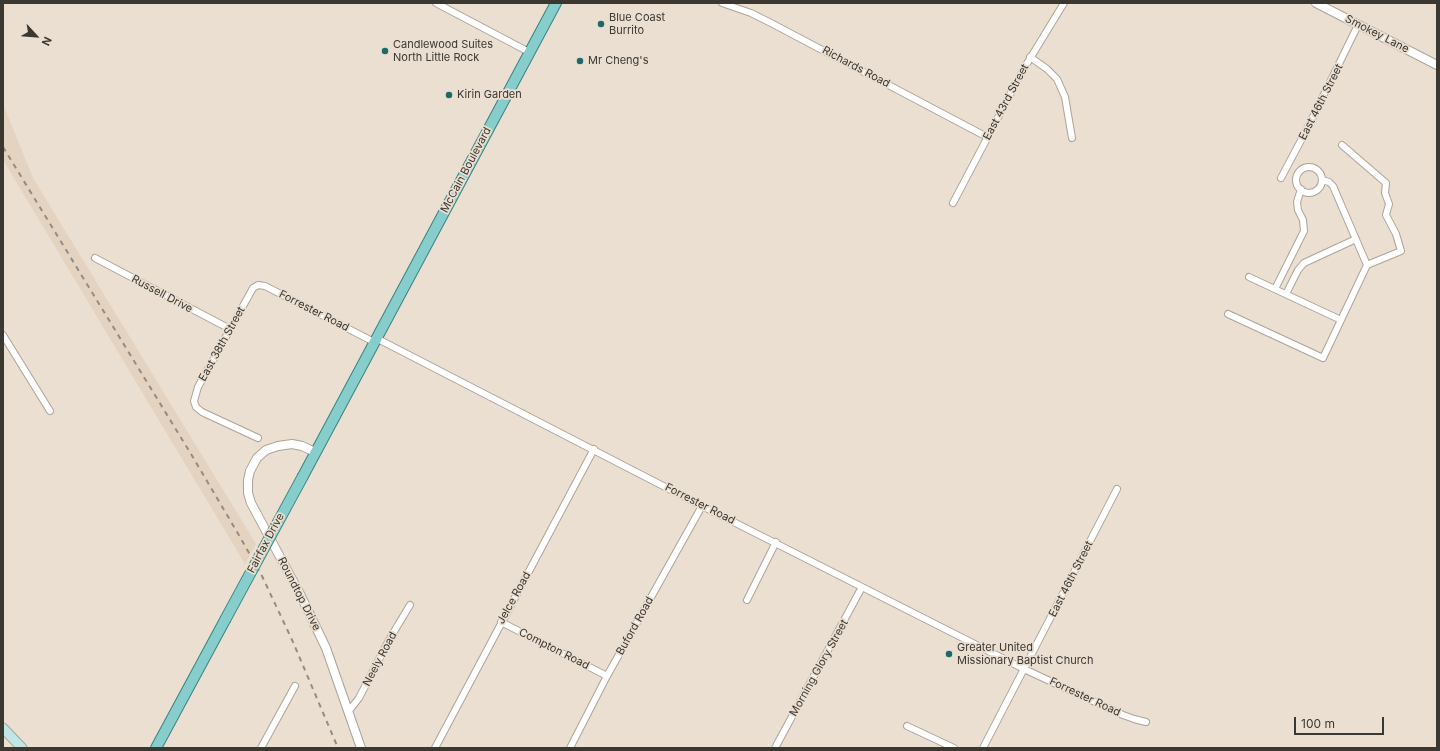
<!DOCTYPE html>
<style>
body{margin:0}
#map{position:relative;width:1440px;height:751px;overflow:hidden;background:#eadfd1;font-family:Inter,sans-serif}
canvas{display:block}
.frame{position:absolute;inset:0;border:4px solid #3b3731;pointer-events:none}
.north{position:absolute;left:16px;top:16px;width:40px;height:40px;-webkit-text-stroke:3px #eadfd1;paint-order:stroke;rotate:116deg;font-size:11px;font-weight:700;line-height:16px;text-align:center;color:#3b3731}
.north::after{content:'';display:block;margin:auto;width:14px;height:18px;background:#3b3731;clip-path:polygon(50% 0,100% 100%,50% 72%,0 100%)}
.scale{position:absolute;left:1294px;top:717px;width:90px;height:18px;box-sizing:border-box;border:2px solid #3b3731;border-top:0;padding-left:5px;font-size:12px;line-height:14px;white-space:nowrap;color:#3b3731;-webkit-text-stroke:3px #eadfd1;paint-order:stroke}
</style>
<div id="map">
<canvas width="1440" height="751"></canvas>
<div class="frame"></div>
<div class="north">N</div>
<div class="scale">100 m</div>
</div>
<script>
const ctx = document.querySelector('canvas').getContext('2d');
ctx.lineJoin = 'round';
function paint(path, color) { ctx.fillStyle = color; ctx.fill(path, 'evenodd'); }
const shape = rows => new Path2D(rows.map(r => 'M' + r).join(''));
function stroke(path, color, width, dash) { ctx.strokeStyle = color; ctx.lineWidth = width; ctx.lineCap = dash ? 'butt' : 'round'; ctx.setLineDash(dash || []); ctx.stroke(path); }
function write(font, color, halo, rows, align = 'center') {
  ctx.font = font + ' Inter,sans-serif'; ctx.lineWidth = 3.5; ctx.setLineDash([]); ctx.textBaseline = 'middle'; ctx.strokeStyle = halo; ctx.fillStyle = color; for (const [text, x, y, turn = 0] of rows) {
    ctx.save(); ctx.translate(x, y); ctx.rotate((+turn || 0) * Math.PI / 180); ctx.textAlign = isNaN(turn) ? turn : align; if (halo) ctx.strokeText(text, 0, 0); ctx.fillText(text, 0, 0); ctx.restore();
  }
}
const built = shape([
 [3,104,33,178,256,544,245,564,3,160]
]);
const minor = shape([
 [436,3,529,52],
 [722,3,751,13,771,23,987,137],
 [1030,57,1047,69,1057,79,1065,97,1072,138],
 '1296 180a13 13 0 1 1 26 0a13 13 0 1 1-26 0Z',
 [1281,178,1307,129,1358,25],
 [1322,180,1329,182,1333,186,1367,265,1401,251,1396,234,1386,215,1389,204,1385,193,1386,183,1342,145],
 [953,203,1023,70,1064,3],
 [95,258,230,329],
 [1249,277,1341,320,1367,265],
 [1275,289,1304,231,1303,220,1298,210,1297,202,1301,189],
 [1286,294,1298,270,1304,263,1356,239],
 [1228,314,1323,358,1341,320],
 [3,335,50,411],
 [376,338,702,506,1024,669,1123,715,1134,719,1146,722],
 [258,438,202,412,196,407,194,401,198,387,253,288,258,285,265,286,374,342],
 [747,600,776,542],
 [501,622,607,676],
 [348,712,359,698,389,640,410,605],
 [907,726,954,748],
 [261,748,295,686],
 [435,748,594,449],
 [570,748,607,676,702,506],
 [775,748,862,587],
 [983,748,1117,489]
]);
const tertiary = shape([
 [1316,3,1437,65],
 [315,452,302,446,292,444,278,446,266,450,257,458,250,471,248,480,248,493,251,503,300,594,326,648,361,748]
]);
const secondary = shape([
 [3,728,22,748]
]);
const primary = shape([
 [303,476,556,3],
 [156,748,225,620]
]);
const rail = shape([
 [3,147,191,454,240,537,262,576,293,642,338,748]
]);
const primaryBridge = shape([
 [225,620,303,476]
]);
const markers = [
 [601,24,4,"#1c6968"],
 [385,51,4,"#1c6968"],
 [580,61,4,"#1c6968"],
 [449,95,4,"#1c6968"],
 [949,654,4,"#1c6968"]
];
const poiNames = [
 ["Blue Coast",609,18],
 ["Burrito",609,31],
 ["Candlewood Suites",393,45],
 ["North Little Rock",393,58],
 ["Mr Cheng's",588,61],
 ["Kirin Garden",457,95],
 ["Greater United",957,648],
 ["Missionary Baptist Church",957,661]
];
const streetNames = [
 ["Smokey Lane",1377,34,27],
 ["Richards Road",856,67,28],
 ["East 43rd Street",1006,102,-62],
 ["East 46th Street",1321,102,-63],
 ["McCain Boulevard",466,170,-62],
 ["Russell Drive",162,294,28],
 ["Forrester Road",314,311,27],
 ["East 38th Street",222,344,-61],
 ["Forrester Road",700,504,27],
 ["Fairfax Drive",266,543,-62],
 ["East 46th Street",1071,579,-63],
 ["Roundtop Drive",299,594,63],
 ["Jelce Road",514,598,-61],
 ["Buford Road",635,626,-61],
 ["Compton Road",554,649,27],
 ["Neely Road",380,659,-62],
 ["Morning Glory Street",819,668,-61],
 ["Forrester Road",1085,697,25]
];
paint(built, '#e4d3c0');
stroke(minor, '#aea397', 8);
stroke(tertiary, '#aea397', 10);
stroke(secondary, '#aea397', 11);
stroke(primary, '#378380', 12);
stroke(minor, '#fff', 6);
stroke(tertiary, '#fff', 8);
stroke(secondary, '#c2e6e6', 9);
stroke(primary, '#86cdcc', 10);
stroke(rail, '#948c82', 2, [5, 5]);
stroke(primaryBridge, '#378380', 12, []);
stroke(primaryBridge, '#86cdcc', 10);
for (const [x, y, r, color] of markers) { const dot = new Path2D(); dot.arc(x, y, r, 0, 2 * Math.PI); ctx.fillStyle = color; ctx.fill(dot); stroke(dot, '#eadfd1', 1.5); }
write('11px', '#3b3731', '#eadfd1', poiNames, 'left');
write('11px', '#3b3731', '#eadfd1', streetNames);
</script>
